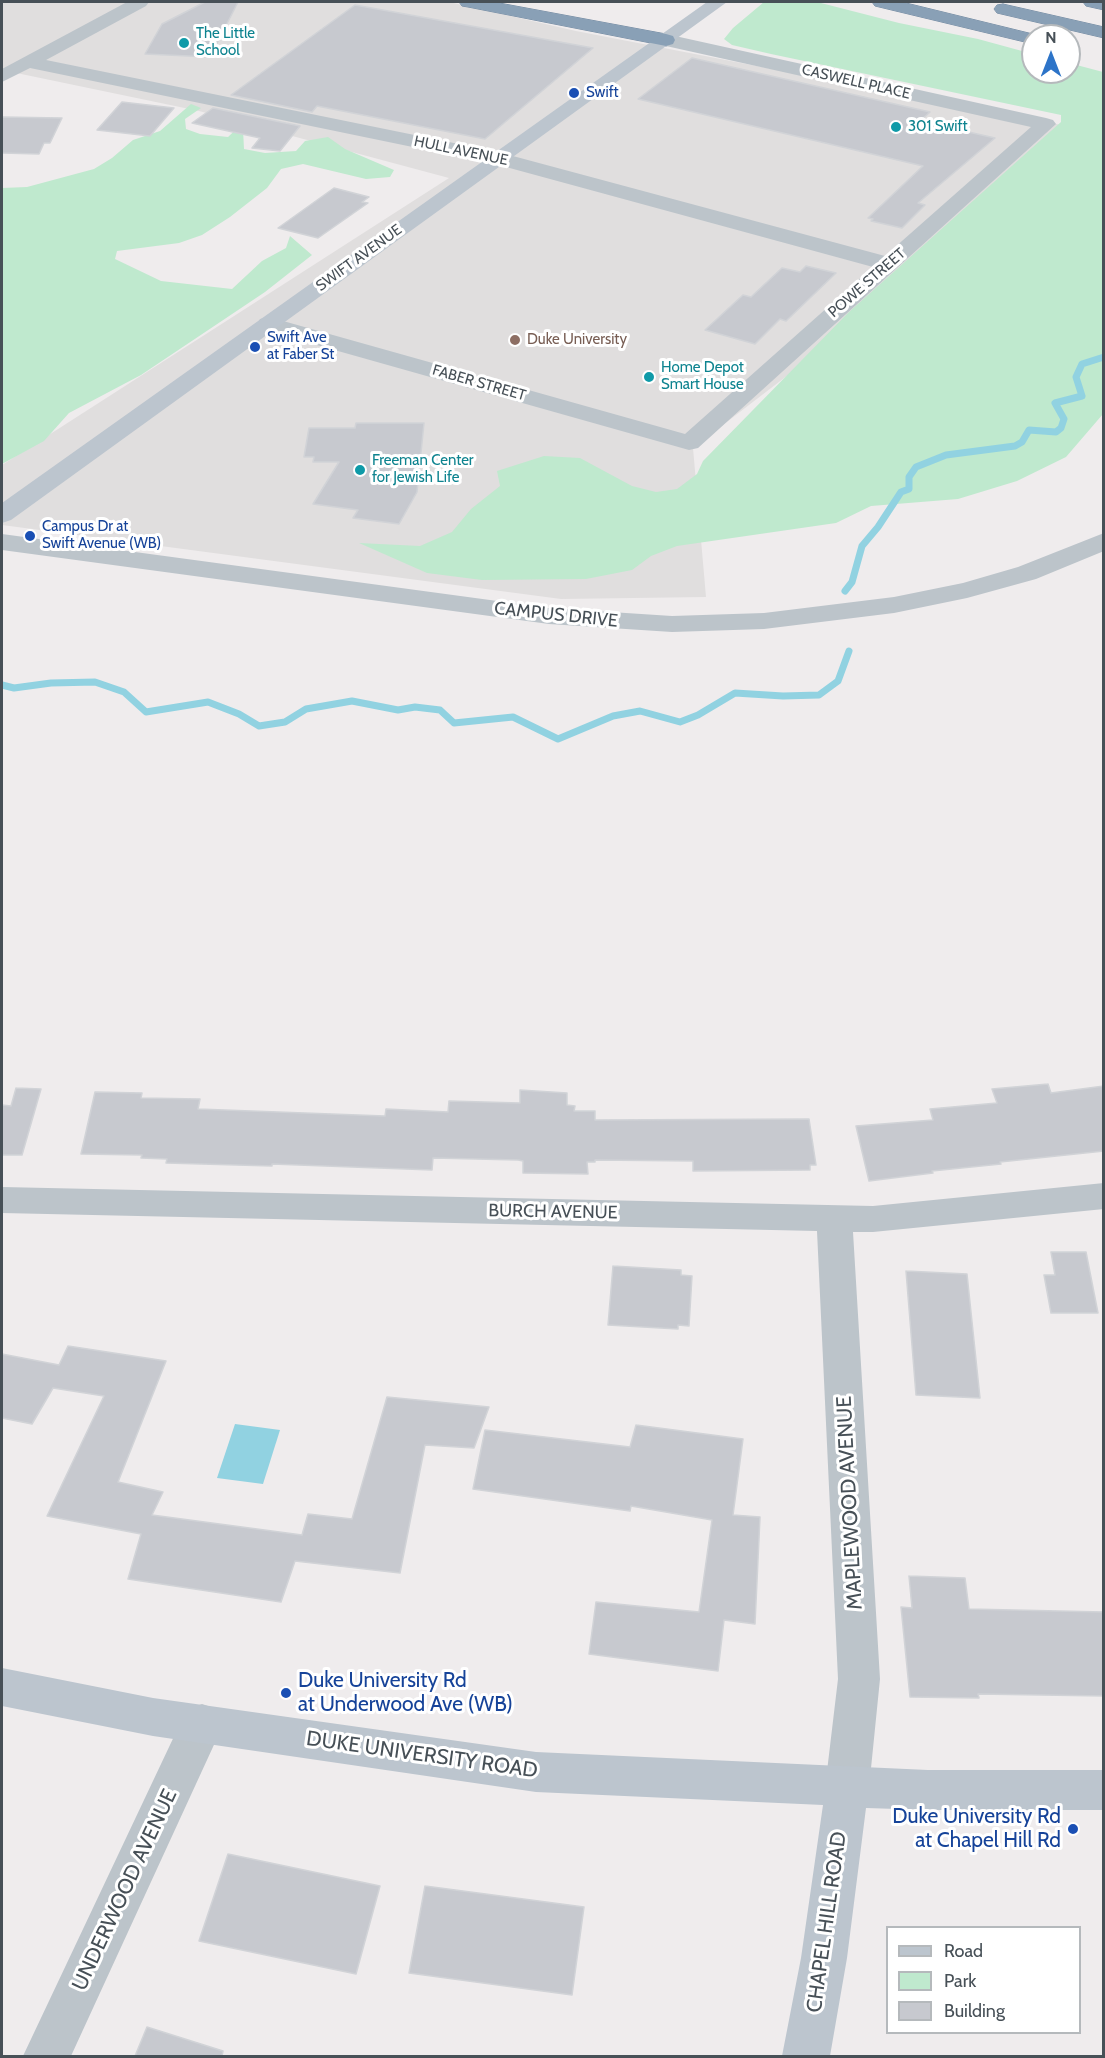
<!DOCTYPE html>
<style>
body{margin:0}
#map{position:relative;width:1105px;height:2058px;overflow:hidden;background:#efeced;font-family:Cabin,sans-serif}
canvas{display:block}
.frame{position:absolute;inset:0;border:3px solid #475057;pointer-events:none}
.legend{position:absolute;left:886px;top:1926px;width:195px;height:108px;box-sizing:border-box;background:#fff;border:2px solid #b5b9bc;margin:0;padding:8px 10px;list-style:none;font-size:18px;color:#475057}
.legend li{display:flex;align-items:center;gap:12px;height:30px}
.legend b{width:30px;border:2px solid #b5b9bc}
.north{position:absolute;left:1021px;top:24px;width:60px;height:60px;box-sizing:border-box;background:#fff;border:2px solid #b5b9bc;border-radius:50%;rotate:0deg;font-size:16px;font-weight:700;line-height:24px;text-align:center;color:#475057}
.north::after{content:'';display:block;margin:auto;width:21px;height:27px;background:#2d74c8;clip-path:polygon(50% 0,100% 100%,50% 72%,0 100%)}
</style>
<div id="map">
<canvas width="1105" height="2058"></canvas>
<div class="frame"></div>
<ul class="legend">
<li><b style="height:8px;background:#bcc5ce"></b>Road</li>
<li><b style="height:16px;background:#bfe9ce"></b>Park</li>
<li><b style="height:16px;background:#c7c9cf"></b>Building</li>
</ul>
<div class="north">N</div>
</div>
<script>
const ctx = document.querySelector('canvas').getContext('2d');
ctx.lineJoin = 'round';
function paint(path, color) { ctx.fillStyle = color; ctx.fill(path, 'evenodd'); }
const shape = rows => new Path2D(rows.map(r => 'M' + r).join(''));
function stroke(path, color, width, dash) { ctx.strokeStyle = color; ctx.lineWidth = width; ctx.lineCap = dash ? 'butt' : 'round'; ctx.setLineDash(dash || []); ctx.stroke(path); }
function write(font, color, halo, rows, align = 'center') {
  ctx.font = font + ' Cabin,sans-serif'; ctx.lineWidth = 6; ctx.setLineDash([]); ctx.textBaseline = 'middle'; ctx.strokeStyle = halo; ctx.fillStyle = color; for (const [text, x, y, turn = 0] of rows) {
    ctx.save(); ctx.translate(x, y); ctx.rotate((+turn || 0) * Math.PI / 180); ctx.textAlign = isNaN(turn) ? turn : align; if (halo) ctx.strokeText(text, 0, 0); ctx.fillText(text, 0, 0); ctx.restore();
  }
}
const education = shape([
 [2,2,449,2,576,31,1103,133,693,448,706,597,561,599,2,525,2,465,449,178,199,111,2,70]
]);
const green = shape([
 [764,2,817,2,899,23,978,39,1033,54,1033,72,1069,72,1069,63,1103,72,1103,414,1066,457,1017,481,958,499,871,506,836,523,677,546,651,556,632,570,586,579,482,580,427,573,359,543,420,546,452,532,471,509,500,486,497,471,544,456,580,458,632,486,656,492,677,489,697,474,703,461,849,312,1061,122,1061,115,771,54,732,45,724,39,733,28],
 [191,104,201,108,185,119,186,129,200,134,228,137,247,119,243,129,244,149,265,153,296,151,305,141,328,137,345,149,394,170,390,177,366,179,303,164,281,169,267,188,230,217,202,235,179,243,117,251,115,259,161,281,232,289,262,261,286,248,290,236,312,255,265,292,141,375,69,413,44,441,2,464,2,188,27,187,94,169,112,158,133,140,160,131]
]);
const water = shape([
 [235,1424,280,1430,263,1484,217,1478]
]);
const stream = shape([
 [845,591,852,582,862,546,878,527,901,492,909,489,909,477,916,467,946,455,1015,446,1022,442,1029,430,1056,432,1061,428,1064,419,1055,403,1082,396,1076,377,1082,364,1104,357],
 [2,685,14,688,51,683,95,682,124,692,146,712,208,702,239,714,259,726,285,722,306,709,352,701,398,710,415,707,440,710,454,723,513,717,558,739,613,716,640,711,680,722,698,715,735,693,783,696,819,695,838,681,849,651]
]);
const building = shape([
 [205,2,238,2,210,57,145,54,162,24,205,2],
 [355,5,593,48,485,139,317,106,312,112,231,95,355,5],
 [692,58,930,112,920,121,995,138,918,203,925,205,902,228,871,221,873,219,868,218,923,166,638,99,692,58],
 [122,102,174,108,150,136,97,130,122,102],
 [213,108,300,126,280,151,252,148,260,138,192,123,213,108],
 [2,117,62,118,50,143,44,143,39,154,2,153,2,117],
 [334,188,369,197,362,202,368,203,318,238,278,228,334,188],
 [806,266,836,273,786,321,780,319,755,344,705,330,743,295,751,297,782,268,800,272,806,266],
 [356,423,424,423,417,492,399,524,353,518,358,510,313,504,339,462,313,462,314,457,304,457,309,428,355,428,356,423],
 [1048,1084,1051,1093,1104,1086,1104,1151,1000,1162,1001,1164,932,1171,933,1173,869,1181,856,1126,933,1120,930,1109,997,1103,992,1089,1048,1084],
 [16,1088,41,1089,22,1155,2,1155,2,1105,11,1106,16,1088],
 [520,1090,567,1093,567,1105,575,1106,574,1111,595,1111,595,1120,809,1119,816,1165,810,1165,810,1170,693,1171,693,1161,595,1160,595,1162,587,1162,588,1174,523,1173,523,1161,518,1160,433,1158,432,1170,272,1164,272,1166,166,1163,167,1159,141,1158,142,1155,81,1154,95,1092,142,1093,141,1098,200,1099,198,1109,385,1116,386,1109,448,1112,449,1101,520,1103,520,1090],
 [1051,1252,1086,1252,1098,1313,1051,1313,1044,1275,1055,1275,1051,1252],
 [613,1266,681,1270,681,1275,692,1276,689,1326,678,1325,678,1329,608,1325,613,1266],
 [906,1271,967,1274,980,1398,916,1395,906,1271],
 [68,1346,166,1361,118,1482,163,1492,152,1515,302,1535,308,1514,352,1519,387,1397,489,1407,474,1448,425,1445,400,1573,295,1561,281,1602,128,1579,141,1534,47,1516,104,1396,53,1388,32,1424,2,1418,2,1354,59,1365,68,1346],
 [636,1425,743,1439,733,1515,760,1517,755,1624,724,1620,718,1671,589,1654,596,1602,699,1612,712,1520,631,1506,630,1511,473,1489,485,1430,630,1447,636,1425],
 [909,1576,965,1578,969,1609,1104,1612,1104,1696,978,1694,979,1698,910,1697,901,1607,912,1608,909,1576],
 [228,1854,380,1886,356,1974,199,1941,228,1854],
 [425,1886,584,1907,572,1995,409,1973,425,1886],
 [147,2027,223,2051,222,2056,135,2056,147,2027]
]);
const street = shape([
 [127,2,149,2,146,6,46,60,498,152,885,256,1031,127,666,46,659,44,657,40,659,36,666,34,1046,118,1053,120,1056,124,698,448,689,450,260,329,257,324,260,319,268,317,276,319,685,434,873,267,495,164,30,68,2,82,2,69,127,2],
 [1104,533,1104,551,1036,579,967,598,894,613,764,629,672,632,549,624,2,550,2,534,549,608,672,616,764,613,894,597,963,583,1018,567,1104,533],
 [1104,1183,1104,1209,873,1232,853,1232,880,1679,869,1788,863,1802,847,1808,831,1802,825,1788,838,1679,817,1231,2,1213,2,1187,873,1206,1104,1183],
 [202,1704,217,1709,224,1723,71,2056,23,2056,187,1709,202,1704]
]);
const secondary = shape([
 [707,2,727,2,11,520,2,523,2,503,707,2],
 [2,1668,153,1698,536,1752,928,1770,1104,1770,1104,1810,928,1810,866,1808,847,1958,830,2056,782,2056,801,1958,823,1805,536,1792,153,1736,2,1706,2,1668]
]);
const highway = shape([
 [459,2,494,2,666,34,673,36,675,40,673,44,666,46,468,7,462,6,459,2],
 [872,2,902,2,1041,36,1033,36,1033,44,875,6,872,2],
 [1083,2,1104,2,1104,10,1086,6,1083,2],
 [1003,4,1104,27,1104,38,997,13,994,9,997,5,1003,4]
]);
const markers = [
 [184,43,6,"#0f9aa8"],
 [574,93,6,"#1a4fb4"],
 [896,127,6,"#0f9aa8"],
 [515,340,6,"#8d6e63"],
 [255,347,6,"#1a4fb4"],
 [649,377,6,"#0f9aa8"],
 [360,470,6,"#0f9aa8"],
 [30,536,6,"#1a4fb4"],
 [286,1693,6,"#1a4fb4"],
 [1073,1829,6,"#1a4fb4"]
];
const farCulturenames = [
 ["The Little",196,34],
 ["School",196,51],
 ["301 Swift",908,127],
 ["Home Depot",661,368],
 ["Smart House",661,385],
 ["Freeman Center",372,461],
 ["for Jewish Life",372,478]
];
const farStreetnames = [
 ["CASWELL PLACE",856,82,13],
 ["HULL AVENUE",461,151,12],
 ["SWIFT AVENUE",359,258,-36],
 ["POWE STREET",867,283,-41],
 ["FABER STREET",479,383,16]
];
const farTransitnames = [
 ["Swift",586,93],
 ["Swift Ave",267,338],
 ["at Faber St",267,355],
 ["Campus Dr at",42,527],
 ["Swift Avenue (WB)",42,544]
];
const farEducationnames = [
 ["Duke University",527,340]
];
const streetNames = [
 ["CAMPUS DRIVE",556,615,6],
 ["BURCH AVENUE",553,1212,1]
];
const nearStreetnames = [
 ["MAPLEWOOD AVENUE",850,1503,-93],
 ["DUKE UNIVERSITY ROAD",422,1755,8],
 ["UNDERWOOD AVENUE",125,1890,-65],
 ["CHAPEL HILL ROAD",827,1922,-82]
];
const nearTransitnames = [
 ["Duke University Rd",298,1681],
 ["at Underwood Ave (WB)",298,1705],
 ["Duke University Rd",1061,1817,"right"],
 ["at Chapel Hill Rd",1061,1841,"right"]
];
paint(education, '#e0dede');
paint(green, '#bfe9ce');
paint(water, '#91d2e1');
stroke(stream, '#91d2e1', 7);
paint(building, '#c7c9cf');
stroke(building, '#d1d3d7', 1.5);
stroke(highway, '#758ba2', 1);
paint(street, '#bcc4ca');
paint(secondary, '#bcc5ce');
paint(highway, '#89a0b6');
for (const [x, y, r, color] of markers) { const dot = new Path2D(); dot.arc(x, y, r, 0, 2 * Math.PI); ctx.fillStyle = color; ctx.fill(dot); stroke(dot, '#fff', 2); }
write('15px', '#0d838f', '#fff', farCulturenames, 'left');
write('15px', '#475057', '#fff', farStreetnames);
write('15px', '#164399', '#fff', farTransitnames, 'left');
write('15px', '#785e54', '#fff', farEducationnames, 'left');
write('18px', '#475057', '#fff', streetNames);
write('21px', '#475057', '#fff', nearStreetnames);
write('21px', '#164399', '#fff', nearTransitnames, 'left');
</script>
